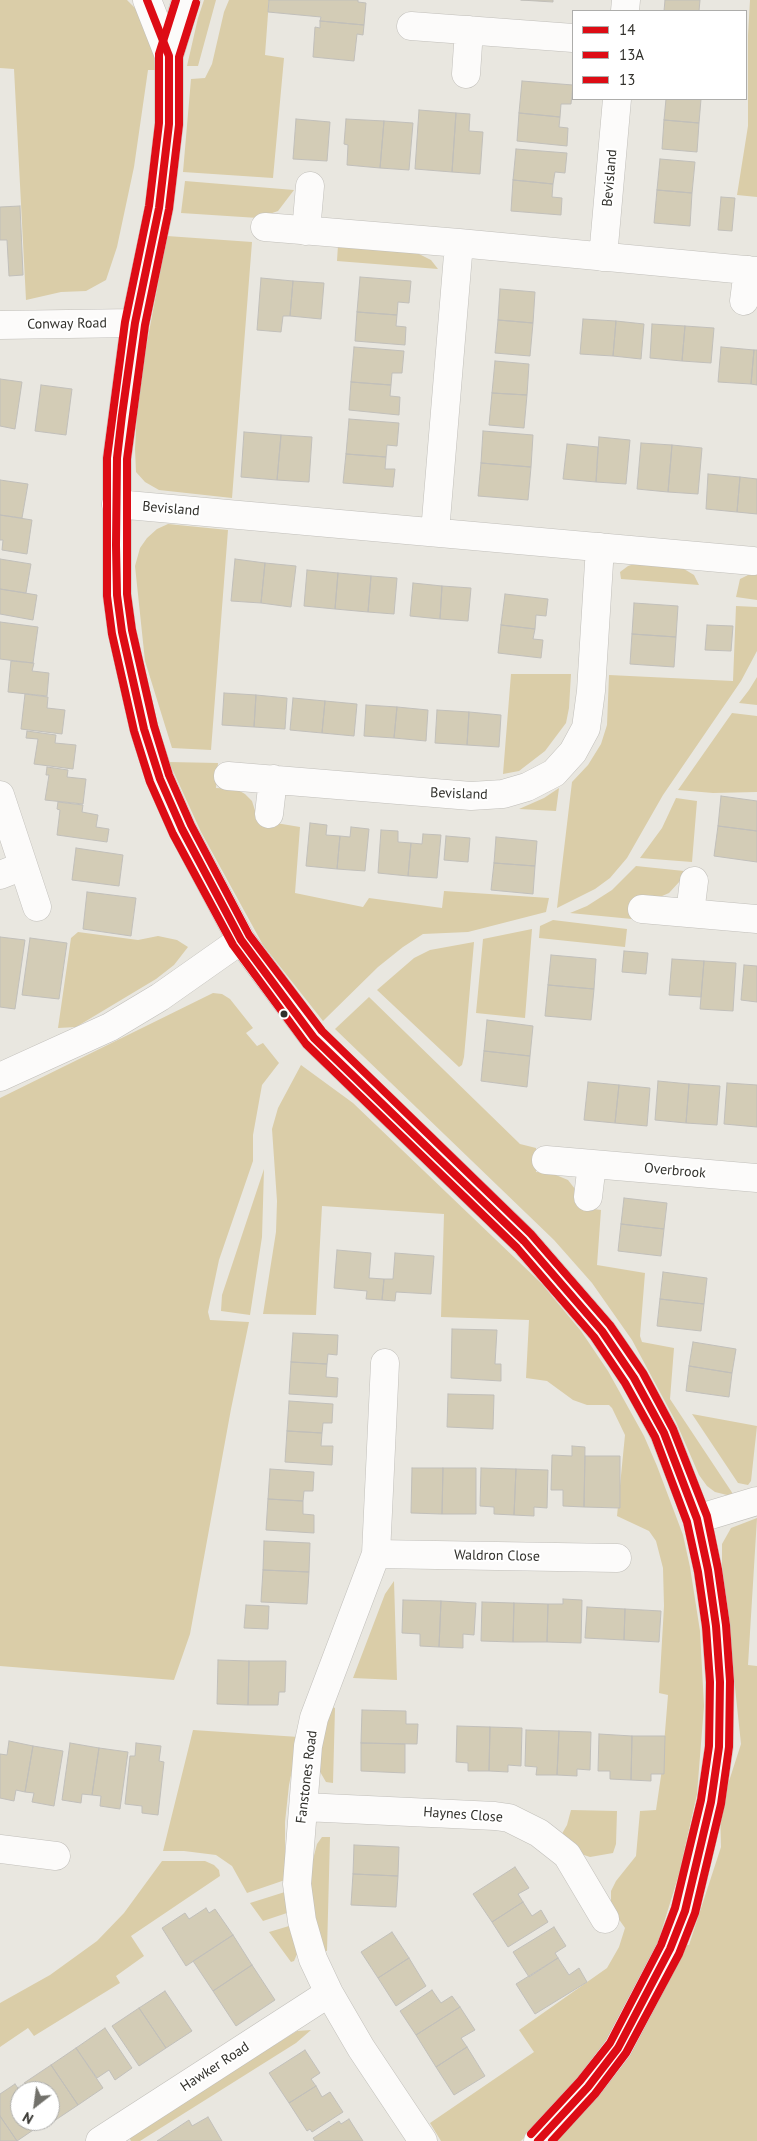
<!DOCTYPE html>
<style>
body{margin:0}
#map{position:relative;width:757px;height:2141px;overflow:hidden;background:#e9e7e0;font-family:"PT Sans",sans-serif}
canvas{display:block}
.legend{position:absolute;left:572px;top:10px;width:175px;height:90px;box-sizing:border-box;background:#fff;border:1px solid #adadab;margin:0;padding:6px 9px;list-style:none;font-size:15px;color:#32312c}
.legend li{display:flex;align-items:center;gap:10px;height:25px}
.legend b{width:25px;border:1px solid #adadab}
.north{position:absolute;left:10px;top:2081px;width:50px;height:50px;box-sizing:border-box;background:#fff;border:1px solid #adadab;border-radius:50%;rotate:210deg;font-size:14px;font-weight:700;line-height:20px;text-align:center;color:#32312c}
.north::after{content:'';display:block;margin:auto;width:18px;height:22px;background:#72716b;clip-path:polygon(50% 0,100% 100%,50% 72%,0 100%)}
</style>
<div id="map">
<canvas width="757" height="2141"></canvas>
<ul class="legend">
<li><b style="height:6px;background:#dd0c15"></b>14</li>
<li><b style="height:6px;background:#dd0c15"></b>13A</li>
<li><b style="height:6px;background:#dd0c15"></b>13</li>
</ul>
<div class="north">N</div>
</div>
<script>
const ctx = document.querySelector('canvas').getContext('2d');
ctx.lineJoin = 'round';
function paint(path, color) { ctx.fillStyle = color; ctx.fill(path, 'evenodd'); }
const shape = rows => new Path2D(rows.map(r => 'M' + r).join(''));
function stroke(path, color, width, dash) { ctx.strokeStyle = color; ctx.lineWidth = width; ctx.lineCap = dash ? 'butt' : 'round'; ctx.setLineDash(dash || []); ctx.stroke(path); }
function write(font, color, halo, rows, align = 'center') {
  ctx.font = font + ' "PT Sans",sans-serif'; ctx.lineWidth = 4; ctx.setLineDash([]); ctx.textBaseline = 'middle'; ctx.strokeStyle = halo; ctx.fillStyle = color; for (const [text, x, y, turn = 0] of rows) {
    ctx.save(); ctx.translate(x, y); ctx.rotate((+turn || 0) * Math.PI / 180); ctx.textAlign = isNaN(turn) ? turn : align; if (halo) ctx.strokeText(text, 0, 0); ctx.fillText(text, 0, 0); ctx.restore();
  }
}
const green = shape([
 [0,0,127,0,139,12,154,44,155,70,148,70,134,167,117,247,106,280,86,291,61,292,26,300,14,69,0,68],
 [204,0,216,0,198,66,187,66,198,18],
 [229,0,269,0,265,55,284,58,273,178,183,172,191,79,205,78,212,64,224,12],
 [750,0,757,0,757,197,737,195,748,126,748,35],
 [185,181,294,190,278,211,258,218,181,213],
 [167,236,252,242,232,498,159,490,145,482,136,472,135,449,137,412,146,348],
 [338,245,417,253,431,260,438,269,337,261],
 [168,524,228,530,211,750,172,748,145,661,135,566,140,548,147,538,157,529],
 [637,563,670,565,684,569,694,575,699,585,621,579,620,572,628,566],
 [752,573,757,573,757,600,736,597,740,579],
 [736,606,757,607,757,651,741,681,663,795,627,858,610,878,595,889,557,908,572,782,588,765,601,744,607,725,609,675,733,681],
 [511,674,571,674,569,708,566,723,545,751,519,771,503,774],
 [757,677,757,705,739,703,749,690],
 [732,713,757,716,757,792,713,793,678,790],
 [169,762,218,763,216,788,236,789,245,794,252,801,258,820,300,827,295,893,363,907,369,898,442,908,444,891,549,898,546,912,468,932,423,934,403,947,378,967,323,1021,263,945,201,832],
 [559,788,556,811,519,809,544,798],
 [676,798,697,801,692,862,640,858,662,828],
 [636,866,684,871,680,881,669,893,653,900,635,898,632,919,570,913,587,906,612,890],
 [553,920,627,929,625,947,539,938,540,926],
 [532,929,525,1018,476,1013,483,939],
 [78,932,138,940,158,936,177,940,188,947,174,965,156,979,76,1027,58,1028,71,938],
 [474,942,464,1057,462,1065,459,1067,377,990,414,958,430,950],
 [213,993,222,994,230,999,253,1028,246,1033,257,1046,263,1043,279,1063,262,1085,253,1135,253,1161,219,1260,208,1312,210,1320,249,1322,231,1409,190,1634,174,1680,0,1666,0,1098],
 [369,997,520,1144,536,1148,536,1172,551,1173,568,1180,575,1189,578,1207,601,1210,597,1265,645,1273,640,1336,642,1342,674,1348,670,1399,735,1497,715,1492,707,1486,699,1475,676,1422,632,1340,592,1283,554,1240,335,1029],
 [301,1065,353,1103,541,1283,581,1331,608,1371,644,1436,657,1466,683,1535,690,1567,700,1631,704,1706,697,1794,679,1874,658,1942,689,1945,721,1847,720,1809,741,1744,722,1565,722,1544,731,1528,757,1518,748,1665,757,1666,757,2141,558,2141,555,2107,521,2141,441,2141,430,2123,534,2052,519,2030,607,1968,619,1947,625,1928,611,1908,611,1891,616,1881,636,1856,640,1811,656,1810,662,1769,668,1695,659,1693,664,1606,663,1568,656,1541,649,1531,617,1516,625,1435,612,1408,609,1405,587,1405,573,1400,547,1381,526,1378,529,1320,441,1317,444,1214,322,1206,316,1315,263,1314,276,1232,277,1201,272,1129,278,1108],
 [264,1169,262,1237,250,1315,221,1311,222,1295],
 [692,1414,757,1426,751,1481,748,1485,738,1483],
 [394,1581,397,1680,353,1678,385,1594],
 [332,1707,335,1708,333,1783,326,1782,319,1770,323,1733],
 [193,1730,299,1737,289,1785,285,1822,285,1880,247,1893,232,1866,216,1855,184,1851,163,1851],
 [571,1810,617,1811,616,1844,613,1853,590,1857,581,1854,560,1837,567,1825],
 [322,1837,330,1837,327,1951,323,1951,309,1903,311,1867,317,1844],
 [162,1861,205,1861,214,1865,219,1870,220,1876,131,1936,144,1956,116,1976,120,1983,34,2036,28,2028,0,2047,0,2003,50,1975,97,1941,124,1913],
 [288,1891,287,1913,263,1921,250,1903],
 [289,1926,297,1954,294,1961,291,1962,269,1932],
 [311,2030,296,2043,140,2141,131,2141,128,2135,297,2031]
]);
const building = shape([
 [269,0,358,0,358,2,366,3,364,25,320,21,321,17,268,12,269,0],
 [521,0,553,0,553,2,521,0],
 [665,0,700,0,699,11,664,11,665,0],
 [320,21,364,25,363,35,357,34,354,61,313,57,315,27,320,28,320,21],
 [522,81,573,85,571,104,561,104,560,117,519,113,522,81],
 [666,99,701,99,699,123,664,120,666,99],
 [419,110,456,113,452,172,415,169,419,110],
 [456,113,470,114,469,131,483,132,480,174,452,172,456,113],
 [519,113,560,117,559,127,568,128,567,146,517,141,519,113],
 [296,119,330,122,327,161,293,159,296,119],
 [346,119,384,121,380,168,347,165,348,145,344,144,346,119],
 [664,120,699,123,697,152,662,149,664,120],
 [384,121,413,123,409,170,380,168,384,121],
 [516,149,567,153,565,173,555,172,553,184,513,180,516,149],
 [660,159,695,162,692,193,657,190,660,159],
 [513,180,553,184,552,197,562,198,561,215,511,211,513,180],
 [657,190,692,193,690,226,654,223,657,190],
 [721,197,735,198,732,231,718,230,721,197],
 [20,206,23,275,9,276,7,240,0,240,0,207,20,206],
 [360,277,411,281,409,303,398,302,397,315,357,312,360,277],
 [261,278,293,281,290,316,283,316,281,332,257,330,261,278],
 [293,281,324,283,321,319,290,316,293,281],
 [500,289,535,292,533,323,498,320,500,289],
 [357,312,397,315,396,326,406,327,405,345,355,341,357,312],
 [583,319,616,321,613,356,580,354,583,319],
 [498,320,533,323,530,356,495,353,498,320],
 [616,321,644,324,641,359,613,356,616,321],
 [652,324,685,326,682,361,650,358,652,324],
 [685,326,714,328,711,363,682,361,685,326],
 [354,347,404,351,402,373,392,373,391,385,351,382,354,347],
 [721,347,754,350,751,384,718,382,721,347],
 [754,350,757,350,757,385,751,384,754,350],
 [495,361,529,364,527,395,492,393,495,361],
 [0,379,22,382,15,429,0,426,0,379],
 [351,382,391,385,390,396,400,397,399,415,349,410,351,382],
 [41,385,72,389,66,435,35,431,41,385],
 [492,393,527,395,524,428,489,425,492,393],
 [349,419,399,423,397,446,387,445,386,457,346,454,349,419],
 [483,431,533,435,531,467,481,463,483,431],
 [244,432,281,435,277,480,241,477,244,432],
 [281,435,312,437,309,482,277,480,281,435],
 [599,437,630,440,626,484,596,482,599,437],
 [641,443,672,445,668,492,637,489,641,443],
 [567,444,598,447,596,482,563,479,567,444],
 [672,445,702,448,698,494,668,492,672,445],
 [346,454,386,457,385,469,395,469,393,487,343,483,346,454],
 [481,463,531,467,528,500,478,496,481,463],
 [708,474,740,477,737,512,706,509,708,474],
 [740,477,757,479,757,514,737,512,740,477],
 [0,480,28,484,22,518,0,515,0,480],
 [0,515,32,520,27,554,2,550,3,540,0,540,0,515],
 [0,559,31,564,26,593,0,589,0,559],
 [235,559,265,563,261,603,231,601,235,559],
 [265,563,296,566,291,607,261,603,265,563],
 [307,570,338,573,335,609,304,606,307,570],
 [338,573,371,576,368,612,335,609,338,573],
 [371,576,397,578,394,614,368,612,371,576],
 [413,583,442,586,440,619,410,616,413,583],
 [442,586,471,588,468,621,440,619,442,586],
 [0,589,37,595,33,620,0,614,0,589],
 [505,594,548,599,546,616,536,615,535,629,501,625,505,594],
 [634,603,678,606,676,637,632,634,634,603],
 [0,622,38,627,33,663,0,659,0,622],
 [501,625,535,629,533,639,543,640,541,658,498,653,501,625],
 [707,625,733,626,731,651,705,650,707,625],
 [632,634,676,637,674,667,630,664,632,634],
 [11,661,34,663,32,671,49,673,47,696,8,692,11,661],
 [224,693,256,695,254,727,222,725,224,693],
 [25,694,48,697,47,708,65,710,62,734,21,729,25,694],
 [256,695,287,698,285,729,254,727,256,695],
 [293,698,325,701,322,733,290,730,293,698],
 [325,701,357,704,354,736,322,733,325,701],
 [366,705,397,707,394,738,364,736,366,705],
 [397,707,428,710,426,741,394,738,397,707],
 [437,710,469,712,467,745,435,743,437,710],
 [469,712,501,715,499,747,467,745,469,712],
 [27,731,56,735,55,743,76,745,73,769,34,764,38,739,26,738,27,731],
 [47,767,68,770,67,777,86,779,83,804,45,800,49,775,46,775,47,767],
 [721,796,757,801,757,831,718,826,721,796],
 [58,802,83,805,82,812,98,815,96,827,109,829,107,842,57,835,60,810,57,809,58,802],
 [310,823,327,825,326,835,340,836,337,869,306,866,310,823],
 [718,826,757,831,757,862,714,856,718,826],
 [351,827,369,829,365,871,337,869,340,836,350,837,351,827],
 [381,830,398,831,398,842,411,843,408,876,378,873,381,830],
 [423,834,441,835,437,878,408,876,411,843,422,844,423,834],
 [446,836,470,838,468,862,444,860,446,836],
 [496,837,537,841,535,866,494,863,496,837],
 [76,848,123,855,119,886,72,880,76,848],
 [494,863,535,866,533,894,491,890,494,863],
 [87,892,136,898,131,936,83,929,87,892],
 [0,937,25,940,15,1009,0,1007,0,937],
 [30,938,67,943,59,999,22,995,30,938],
 [624,951,648,953,646,974,622,972,624,951],
 [551,955,596,959,594,989,548,985,551,955],
 [672,959,704,961,701,997,669,995,672,959],
 [704,961,736,963,733,1011,700,1009,704,961],
 [744,965,757,966,757,1002,741,1000,744,965],
 [548,985,594,989,591,1020,545,1016,548,985],
 [487,1020,533,1026,530,1056,484,1051,487,1020],
 [484,1051,530,1056,527,1087,481,1081,484,1051],
 [658,1081,689,1084,686,1123,655,1120,658,1081],
 [588,1082,619,1085,615,1123,584,1120,588,1082],
 [727,1083,757,1085,757,1127,724,1124,727,1083],
 [689,1084,720,1086,717,1125,686,1123,689,1084],
 [619,1085,650,1088,647,1126,615,1123,619,1085],
 [624,1198,667,1203,664,1229,621,1224,624,1198],
 [621,1224,664,1229,661,1256,618,1251,621,1224],
 [337,1250,371,1253,369,1278,384,1279,382,1300,366,1299,367,1291,334,1288,337,1250],
 [395,1253,434,1256,431,1294,396,1292,395,1301,382,1300,384,1279,393,1279,395,1253],
 [663,1272,707,1278,704,1304,660,1299,663,1272],
 [660,1299,704,1304,701,1331,657,1326,660,1299],
 [452,1329,497,1330,495,1364,501,1364,501,1381,451,1378,452,1329],
 [293,1333,338,1335,337,1355,328,1354,327,1364,291,1362,293,1333],
 [693,1342,736,1349,732,1373,689,1366,693,1342],
 [291,1362,327,1364,326,1377,338,1378,337,1397,289,1394,291,1362],
 [689,1366,732,1373,729,1397,686,1391,689,1366],
 [448,1394,494,1395,493,1429,447,1427,448,1394],
 [289,1401,333,1404,332,1423,323,1423,322,1433,287,1431,289,1401],
 [287,1431,322,1433,321,1446,333,1446,332,1465,285,1462,287,1431],
 [572,1446,585,1447,584,1507,563,1506,563,1490,551,1490,552,1455,572,1456,572,1446],
 [585,1456,620,1456,620,1508,584,1507,585,1456],
 [412,1468,443,1468,442,1514,411,1513,412,1468],
 [443,1468,476,1468,476,1514,442,1514,443,1468],
 [481,1468,516,1469,514,1515,494,1514,494,1507,480,1506,481,1468],
 [270,1469,314,1472,313,1491,304,1491,303,1501,268,1499,270,1469],
 [516,1469,548,1470,547,1508,534,1507,534,1516,514,1515,516,1469],
 [268,1499,303,1501,303,1514,314,1515,314,1533,266,1530,268,1499],
 [264,1541,310,1543,309,1572,263,1570,264,1541],
 [263,1570,309,1572,307,1604,261,1602,263,1570],
 [563,1599,582,1600,581,1643,547,1642,548,1604,563,1604,563,1599],
 [403,1600,441,1601,439,1647,420,1646,420,1634,402,1633,403,1600],
 [441,1601,476,1603,474,1635,463,1634,463,1648,439,1647,441,1601],
 [482,1602,514,1603,513,1642,481,1641,482,1602],
 [514,1603,548,1604,547,1642,513,1642,514,1603],
 [246,1605,269,1606,268,1629,244,1628,246,1605],
 [587,1607,625,1609,624,1640,585,1638,587,1607],
 [625,1609,661,1611,659,1642,624,1640,625,1609],
 [218,1660,249,1661,248,1705,217,1704,218,1660],
 [249,1661,286,1661,285,1692,279,1692,278,1705,248,1705,249,1661],
 [362,1710,406,1711,406,1724,418,1724,417,1744,361,1743,362,1710],
 [457,1726,490,1727,489,1771,468,1771,468,1763,456,1762,457,1726],
 [490,1727,522,1728,521,1766,508,1765,508,1772,489,1771,490,1727],
 [526,1730,559,1731,557,1775,536,1775,537,1767,525,1766,526,1730],
 [559,1731,591,1732,590,1770,577,1769,577,1776,557,1775,559,1731],
 [599,1734,632,1736,631,1780,610,1779,610,1771,598,1771,599,1734],
 [632,1736,665,1736,664,1774,651,1774,651,1781,631,1780,632,1736],
 [9,1741,33,1746,25,1792,16,1790,14,1801,0,1798,0,1754,7,1755,9,1741],
 [70,1743,99,1748,92,1795,82,1794,81,1803,62,1800,70,1743],
 [136,1743,161,1746,159,1761,164,1762,158,1815,142,1813,142,1806,125,1804,130,1756,135,1756,136,1743],
 [361,1743,405,1744,405,1773,361,1771,361,1743],
 [33,1746,63,1751,54,1806,32,1802,34,1793,25,1792,33,1746],
 [99,1748,128,1752,120,1809,100,1806,101,1796,92,1795,99,1748],
 [354,1845,399,1847,398,1876,353,1874,354,1845],
 [515,1867,529,1888,518,1894,523,1902,492,1922,473,1894,515,1867],
 [353,1874,398,1876,396,1907,351,1905,353,1874],
 [523,1902,532,1916,541,1910,548,1922,508,1947,492,1922,523,1902],
 [206,1908,209,1913,215,1909,233,1935,186,1966,162,1928,185,1913,189,1919,206,1908],
 [554,1927,566,1946,555,1953,558,1958,529,1977,513,1952,554,1927],
 [392,1932,409,1958,378,1978,361,1952,392,1932],
 [233,1935,252,1965,213,1991,193,1961,233,1935],
 [409,1958,426,1986,396,2006,378,1978,409,1958],
 [558,1958,569,1975,579,1968,587,1982,535,2014,516,1984,558,1958],
 [252,1965,275,2000,236,2026,213,1991,252,1965],
 [432,1990,441,2003,452,1996,460,2007,416,2035,400,2011,432,1990],
 [165,1991,192,2031,166,2048,139,2008,165,1991],
 [460,2007,475,2030,461,2038,467,2047,436,2067,416,2035,460,2007],
 [139,2008,166,2048,139,2066,112,2026,139,2008],
 [105,2028,132,2068,115,2080,109,2070,97,2078,76,2048,105,2028],
 [467,2047,485,2076,454,2095,436,2067,467,2047],
 [76,2048,103,2088,78,2105,51,2065,76,2048],
 [305,2050,320,2073,311,2079,316,2086,289,2103,269,2073,305,2050],
 [51,2065,78,2105,51,2123,50,2091,29,2091,24,2083,51,2065],
 [15,2084,20,2091,20,2121,40,2121,42,2124,17,2141,0,2116,0,2094,15,2084],
 [316,2086,322,2097,330,2092,343,2112,312,2132,310,2129,307,2131,289,2103,316,2086],
 [0,2116,17,2141,0,2141,0,2116],
 [208,2117,222,2141,157,2141,189,2120,192,2126,208,2117],
 [349,2119,363,2141,315,2141,313,2138,339,2121,341,2124,349,2119]
]);
const street = shape([
 [147,0,169,56],
 [186,0,169,56,169,124,159,208,135,323,117,458,117,595,122,632,144,729,160,779,182,829,241,940,314,1038,524,1241,602,1331,634,1378,664,1433,697,1519,708,1570,716,1626,720,1682,719,1747,711,1802,685,1911,670,1949,618,2048,588,2087,538,2141],
 [625,11,626,0],
 [411,26,573,38],
 [466,74,469,30],
 [265,227,459,243,435,532],
 [306,231,310,186],
 [459,243,757,271],
 [603,257,617,99],
 [744,301,748,270],
 [0,325,135,323],
 [116,504,753,561],
 [228,776,471,796,503,794,527,787,554,773,573,752,586,728,591,691,600,547],
 [0,795,37,907],
 [269,814,273,779],
 [0,875,23,866],
 [642,909,757,919],
 [690,913,694,881],
 [0,1077,110,1027,160,997,241,940],
 [546,1160,757,1178],
 [588,1197,592,1164],
 [385,1363,376,1554,314,1718,308,1746,297,1884,302,1921,313,1959,329,1993,361,2048,423,2141],
 [697,1519,757,1501],
 [376,1554,617,1558],
 [304,1807,495,1816,509,1818,539,1833,567,1855,605,1919],
 [0,1849,56,1856],
 [100,2141,329,1993]
]);
const bus1 = shape([
 [147,0,169,56,169,124,159,208,135,323,122,415,117,458,116,545,117,595,122,632,144,729,160,779,182,829,241,940,314,1038,524,1241,602,1331,634,1378,664,1433,697,1519,708,1570,716,1626,720,1682,719,1747,711,1802,685,1911,670,1949,618,2048,588,2087,538,2141]
]);
const bus2 = shape([
 [176,0,159,54,159,123,149,206,125,322,107,458,107,596,112,634,134,731,150,782,173,834,233,945,306,1044,517,1248,594,1337,625,1383,655,1437,687,1522,698,1572,706,1627,710,1682,709,1746,701,1800,675,1908,661,1945,610,2043,580,2081,531,2134]
]);
const bus3 = shape([
 [196,3,179,57,179,125,169,209,145,325,127,459,127,594,132,630,154,726,169,775,191,825,249,935,322,1031,531,1234,610,1325,643,1373,673,1429,707,1516,718,1569,726,1625,730,1681,729,1747,721,1804,695,1913,679,1954,626,2053,595,2094,552,2141]
]);
const markers = [
 [284,1014,4.5,"#32312c"]
];
const streetNames = [
 ["Bevisland",610,178,-85],
 ["Conway Road",67,324,-1],
 ["Bevisland",171,509,5],
 ["Bevisland",459,794,2],
 ["Overbrook",675,1171,5],
 ["Waldron Close",497,1556,1],
 ["Fanstones Road",307,1777,-83],
 ["Haynes Close",463,1815,4],
 ["Hawker Road",215,2067,-33]
];
paint(green, '#dacda8');
paint(building, '#d3ccb6');
stroke(building, '#c1bfba', 1);
stroke(street, '#c1bfba', 29);
stroke(street, '#fcfbfa', 28);
stroke(bus1, '#dd0c15', 8);
stroke(bus2, '#dd0c15', 8);
stroke(bus3, '#dd0c15', 8);
for (const [x, y, r, color] of markers) { const dot = new Path2D(); dot.arc(x, y, r, 0, 2 * Math.PI); ctx.fillStyle = color; ctx.fill(dot); stroke(dot, '#fff', 2); }
write('14px', '#32312c', '#fff', streetNames);
</script>
